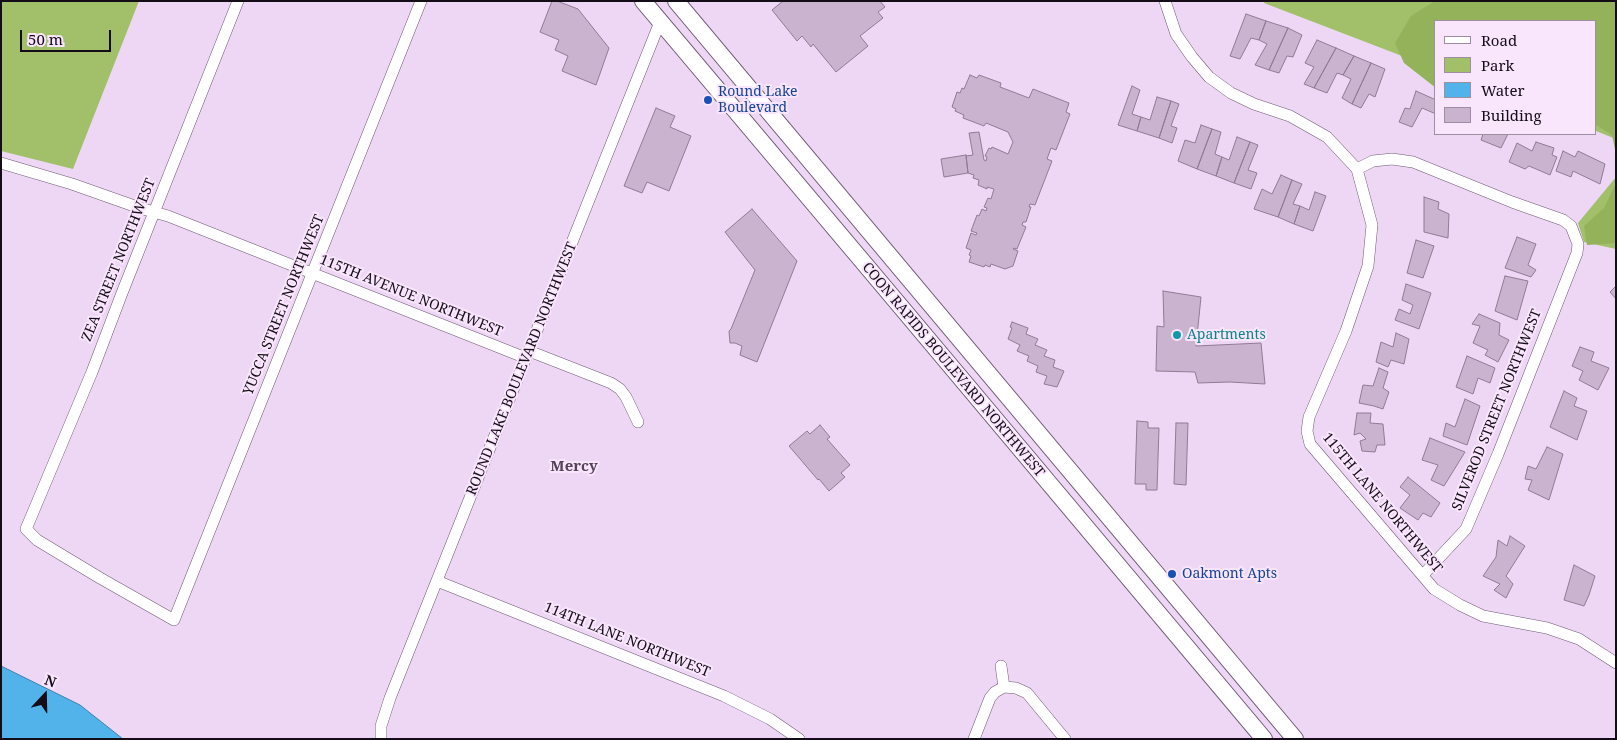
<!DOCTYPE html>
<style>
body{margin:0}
#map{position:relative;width:1617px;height:740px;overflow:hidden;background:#eed7f4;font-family:"Noto Serif",serif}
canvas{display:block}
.frame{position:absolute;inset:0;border:2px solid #140c16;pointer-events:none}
.legend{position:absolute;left:1434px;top:20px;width:162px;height:115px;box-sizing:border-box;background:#f9e6fd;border:1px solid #9d8fa1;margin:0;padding:6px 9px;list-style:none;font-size:15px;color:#140c16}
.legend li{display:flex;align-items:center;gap:10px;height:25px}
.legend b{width:25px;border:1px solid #9d8fa1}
.north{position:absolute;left:20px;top:670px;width:50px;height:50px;-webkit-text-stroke:4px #f9e6fd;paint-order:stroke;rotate:21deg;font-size:14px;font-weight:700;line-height:20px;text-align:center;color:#140c16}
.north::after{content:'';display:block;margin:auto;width:18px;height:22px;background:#140c16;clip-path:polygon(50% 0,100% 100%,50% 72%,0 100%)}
.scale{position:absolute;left:20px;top:30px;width:91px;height:22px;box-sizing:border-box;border:2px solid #140c16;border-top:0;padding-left:6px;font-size:15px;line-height:18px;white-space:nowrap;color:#140c16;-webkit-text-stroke:4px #f9e6fd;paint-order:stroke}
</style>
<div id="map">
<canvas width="1617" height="740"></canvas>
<div class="frame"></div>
<ul class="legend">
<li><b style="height:6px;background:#fff"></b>Road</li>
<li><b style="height:14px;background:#a1c069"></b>Park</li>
<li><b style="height:14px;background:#51b3ea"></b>Water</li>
<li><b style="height:14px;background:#cab3ce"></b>Building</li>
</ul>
<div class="north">N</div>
<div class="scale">50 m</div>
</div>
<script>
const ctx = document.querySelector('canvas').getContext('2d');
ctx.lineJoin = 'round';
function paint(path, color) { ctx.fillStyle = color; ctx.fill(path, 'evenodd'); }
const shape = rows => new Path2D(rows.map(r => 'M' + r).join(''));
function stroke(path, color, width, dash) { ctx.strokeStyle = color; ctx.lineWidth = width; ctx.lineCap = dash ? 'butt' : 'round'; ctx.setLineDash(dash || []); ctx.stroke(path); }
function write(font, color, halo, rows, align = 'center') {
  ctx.font = font + ' "Noto Serif",serif'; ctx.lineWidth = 4; ctx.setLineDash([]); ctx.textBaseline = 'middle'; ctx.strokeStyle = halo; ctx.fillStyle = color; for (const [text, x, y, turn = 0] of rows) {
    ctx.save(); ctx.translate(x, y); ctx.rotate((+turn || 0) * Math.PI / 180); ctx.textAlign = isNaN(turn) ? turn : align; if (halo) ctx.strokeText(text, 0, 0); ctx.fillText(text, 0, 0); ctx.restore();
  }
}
const green = shape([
 [1,1,139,1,73,169,1,151],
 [1265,1,1616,1,1616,139,1596,131,1596,21,1436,21,1436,69,1264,3],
 [1616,177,1616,249,1584,242,1578,223]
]);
const forest = shape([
 [1435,1,1616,1,1616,154,1612,135,1596,125,1596,21,1436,21,1436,88,1404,63,1395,43,1411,16],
 [1616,183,1616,243,1587,245,1584,226,1604,208]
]);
const water = shape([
 [1,666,80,705,123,739,1,739,1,666]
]);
const building = shape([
 [552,1,557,1,578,9,609,48,596,85,562,71,568,56,555,50,559,40,540,32,552,1],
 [783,1,880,1,885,7,878,12,883,18,860,36,868,46,836,72,813,44,811,47,802,36,797,41,772,10,783,1],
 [1246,14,1266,21,1259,40,1251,38,1240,59,1230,56,1246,14],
 [1266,21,1288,28,1269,70,1255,65,1267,44,1259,40,1266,21],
 [1288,28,1302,35,1293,57,1287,56,1279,73,1269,70,1288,28],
 [1317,40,1336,48,1314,88,1304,84,1314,67,1305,63,1317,40],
 [1336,48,1354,56,1343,75,1337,73,1327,93,1314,88,1336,48],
 [1354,56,1371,63,1352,104,1342,98,1351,79,1343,75,1354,56],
 [1371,63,1385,69,1375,97,1369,94,1361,108,1352,104,1371,63],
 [970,75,977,78,979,75,1001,83,1000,87,1029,98,1033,89,1069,103,1066,112,1070,114,1056,150,1051,148,1047,159,1052,161,1035,205,1030,204,1029,207,1031,207,1026,222,1023,222,1022,225,1026,227,1017,249,1014,248,1013,249,1018,251,1013,266,1005,269,991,264,990,267,985,265,984,267,969,262,971,256,969,255,971,250,966,248,971,233,976,235,977,233,971,231,977,215,979,216,982,209,986,211,987,208,984,207,988,198,991,199,994,189,987,187,987,189,978,185,979,180,973,178,974,175,968,173,966,156,973,155,969,133,979,132,984,160,986,161,987,157,985,156,989,148,991,149,992,147,1008,154,1013,142,1008,132,986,123,984,126,963,118,964,115,955,111,956,109,952,107,957,92,960,93,962,88,964,89,970,75],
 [1132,86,1140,90,1132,114,1141,117,1137,131,1118,125,1132,86],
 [1416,91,1436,100,1436,114,1422,108,1412,127,1399,122,1405,108,1410,109,1416,91],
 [1157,97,1171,101,1159,138,1137,131,1141,117,1150,120,1157,97],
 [1171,101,1179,104,1171,126,1177,128,1172,143,1159,138,1171,101],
 [656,108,675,116,670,127,691,136,669,191,647,182,642,193,624,186,656,108],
 [1201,125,1212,129,1197,169,1178,161,1185,140,1195,143,1201,125],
 [1212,129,1221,132,1215,154,1222,157,1216,176,1197,169,1212,129],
 [1483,134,1508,134,1501,148,1481,140,1483,134],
 [1237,137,1250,142,1234,183,1216,176,1222,157,1229,160,1237,137],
 [1250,142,1258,145,1248,170,1257,173,1251,189,1234,183,1250,142],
 [1536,142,1554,148,1552,155,1557,157,1550,175,1529,166,1525,169,1509,162,1517,143,1532,151,1536,142],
 [1563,151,1575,157,1578,151,1605,164,1600,184,1573,171,1571,177,1556,171,1563,151],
 [966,155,968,173,944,177,941,159,966,155],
 [1281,175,1292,180,1278,217,1254,209,1262,189,1272,194,1281,175],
 [1292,180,1302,184,1293,204,1300,206,1294,224,1278,217,1292,180],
 [1315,192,1326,196,1313,231,1294,224,1300,206,1309,210,1315,192],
 [1424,197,1439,202,1438,209,1449,214,1448,238,1424,232,1424,197],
 [752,209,797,261,757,362,740,355,742,346,735,343,730,343,729,331,731,329,755,270,725,232,752,209],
 [1517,237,1536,244,1528,265,1536,270,1531,277,1505,268,1517,237],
 [1416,240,1434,246,1423,278,1407,273,1416,240],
 [1505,276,1528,281,1517,320,1495,311,1505,276],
 [1406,284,1431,293,1419,329,1395,320,1399,309,1410,314,1413,305,1402,300,1406,284],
 [1616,286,1616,299,1610,292,1616,286],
 [1163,291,1201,297,1196,346,1261,343,1265,384,1230,382,1198,383,1195,372,1156,371,1157,326,1164,327,1163,291],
 [1479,314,1500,323,1499,335,1509,340,1498,362,1485,355,1488,350,1473,343,1480,326,1472,324,1479,314],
 [1012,322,1028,328,1026,334,1038,339,1035,345,1047,350,1044,356,1055,360,1053,367,1064,371,1057,387,1044,384,1047,376,1036,372,1038,366,1027,361,1029,356,1017,351,1020,345,1008,339,1012,328,1010,327,1012,322],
 [1396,333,1409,339,1404,364,1391,360,1388,367,1376,362,1381,342,1393,347,1396,333],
 [1580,347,1594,352,1591,361,1609,368,1598,390,1579,380,1583,371,1572,366,1580,347],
 [1467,356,1495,368,1490,383,1478,378,1473,394,1456,387,1467,356],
 [1379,368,1388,372,1383,388,1389,392,1383,409,1374,406,1359,403,1363,385,1373,386,1379,368],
 [1564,391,1577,398,1574,406,1587,411,1577,440,1550,427,1564,391],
 [1465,399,1480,406,1467,445,1443,436,1446,423,1455,427,1465,399],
 [1357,413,1371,413,1370,423,1383,424,1385,445,1377,445,1375,452,1362,451,1360,441,1366,439,1360,433,1354,435,1357,413],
 [1137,421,1148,422,1148,428,1159,428,1157,490,1146,490,1146,484,1135,484,1137,421],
 [1176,423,1188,423,1186,485,1174,484,1176,423],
 [820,425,830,437,827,439,850,465,841,473,845,477,829,491,819,479,818,480,789,446,807,431,810,434,820,425],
 [1430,438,1465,452,1444,486,1431,480,1438,465,1422,460,1430,438],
 [1547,447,1563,454,1549,500,1528,490,1532,480,1525,479,1528,466,1536,469,1547,447],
 [1408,477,1440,503,1431,517,1423,513,1418,520,1400,508,1410,495,1400,487,1408,477],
 [1510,536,1525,546,1506,576,1513,584,1506,598,1494,590,1500,584,1483,576,1496,557,1498,540,1507,546,1510,536],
 [1574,565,1595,576,1589,595,1584,606,1564,600,1574,565]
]);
const street = shape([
 [238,1,122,293,92,372,26,529,37,540,100,578,174,620,421,1],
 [1165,1,1176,34,1192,57,1209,77,1231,93,1254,104,1290,116,1327,137,1357,169,1372,225,1368,266,1346,331,1309,417,1307,431,1310,444,1434,589,1460,605,1483,616,1547,628,1579,639,1616,663],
 [1,163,72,184,140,208,168,216,526,358],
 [1357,169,1373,161,1392,159,1413,162,1512,202,1563,220,1571,226,1578,244,1577,253,1498,454,1466,529,1423,575],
 [529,351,611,383,620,389,626,397,638,422],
 [437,581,724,696,770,719,799,739],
 [1001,666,1004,687],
 [1004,687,1016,688,1027,693,1065,739],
 [381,739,381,726,390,698,660,22],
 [974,739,990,698,995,692,1004,687]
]);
const secondary = shape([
 [643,1,901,307,1264,739],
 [676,1,1295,739]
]);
const markers = [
 [708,100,5,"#1a4fb4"],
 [1177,335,5,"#0f9aa8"],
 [1172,574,5,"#1a4fb4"]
];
const transitNames = [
 ["Round Lake",718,92],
 ["Boulevard",718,108],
 ["Oakmont Apts",1182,574]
];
const streetNames = [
 ["ZEA STREET NORTHWEST",119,260,-68],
 ["115TH AVENUE NORTHWEST",411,296,22],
 ["YUCCA STREET NORTHWEST",284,305,-68],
 ["ROUND LAKE BOULEVARD NORTHWEST",522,369,-68],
 ["COON RAPIDS BOULEVARD NORTHWEST",953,370,50],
 ["SILVEROD STREET NORTHWEST",1497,410,-68],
 ["115TH LANE NORTHWEST",1382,503,50],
 ["114TH LANE NORTHWEST",627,640,22]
];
const cultureNames = [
 ["Apartments",1187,335]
];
const neighbourhoodNames = [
 ["Mercy",574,467]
];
paint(green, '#a1c069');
paint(forest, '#93b259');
paint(water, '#51b3ea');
stroke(water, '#3f81aa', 1);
paint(building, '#cab3ce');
stroke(building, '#907a94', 1);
stroke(street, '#6e5a73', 12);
stroke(secondary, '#6e5a73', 18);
stroke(street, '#fff', 11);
stroke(secondary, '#fff', 16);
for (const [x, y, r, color] of markers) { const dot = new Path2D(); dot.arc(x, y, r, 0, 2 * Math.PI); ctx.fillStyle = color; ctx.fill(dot); stroke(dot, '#f9e6fd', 2); }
write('14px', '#164399', '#f9e6fd', transitNames, 'left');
write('14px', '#140c16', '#f9e6fd', streetNames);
write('14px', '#0d838f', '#f9e6fd', cultureNames, 'left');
write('bold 15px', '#554259', '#f9e6fd', neighbourhoodNames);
</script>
